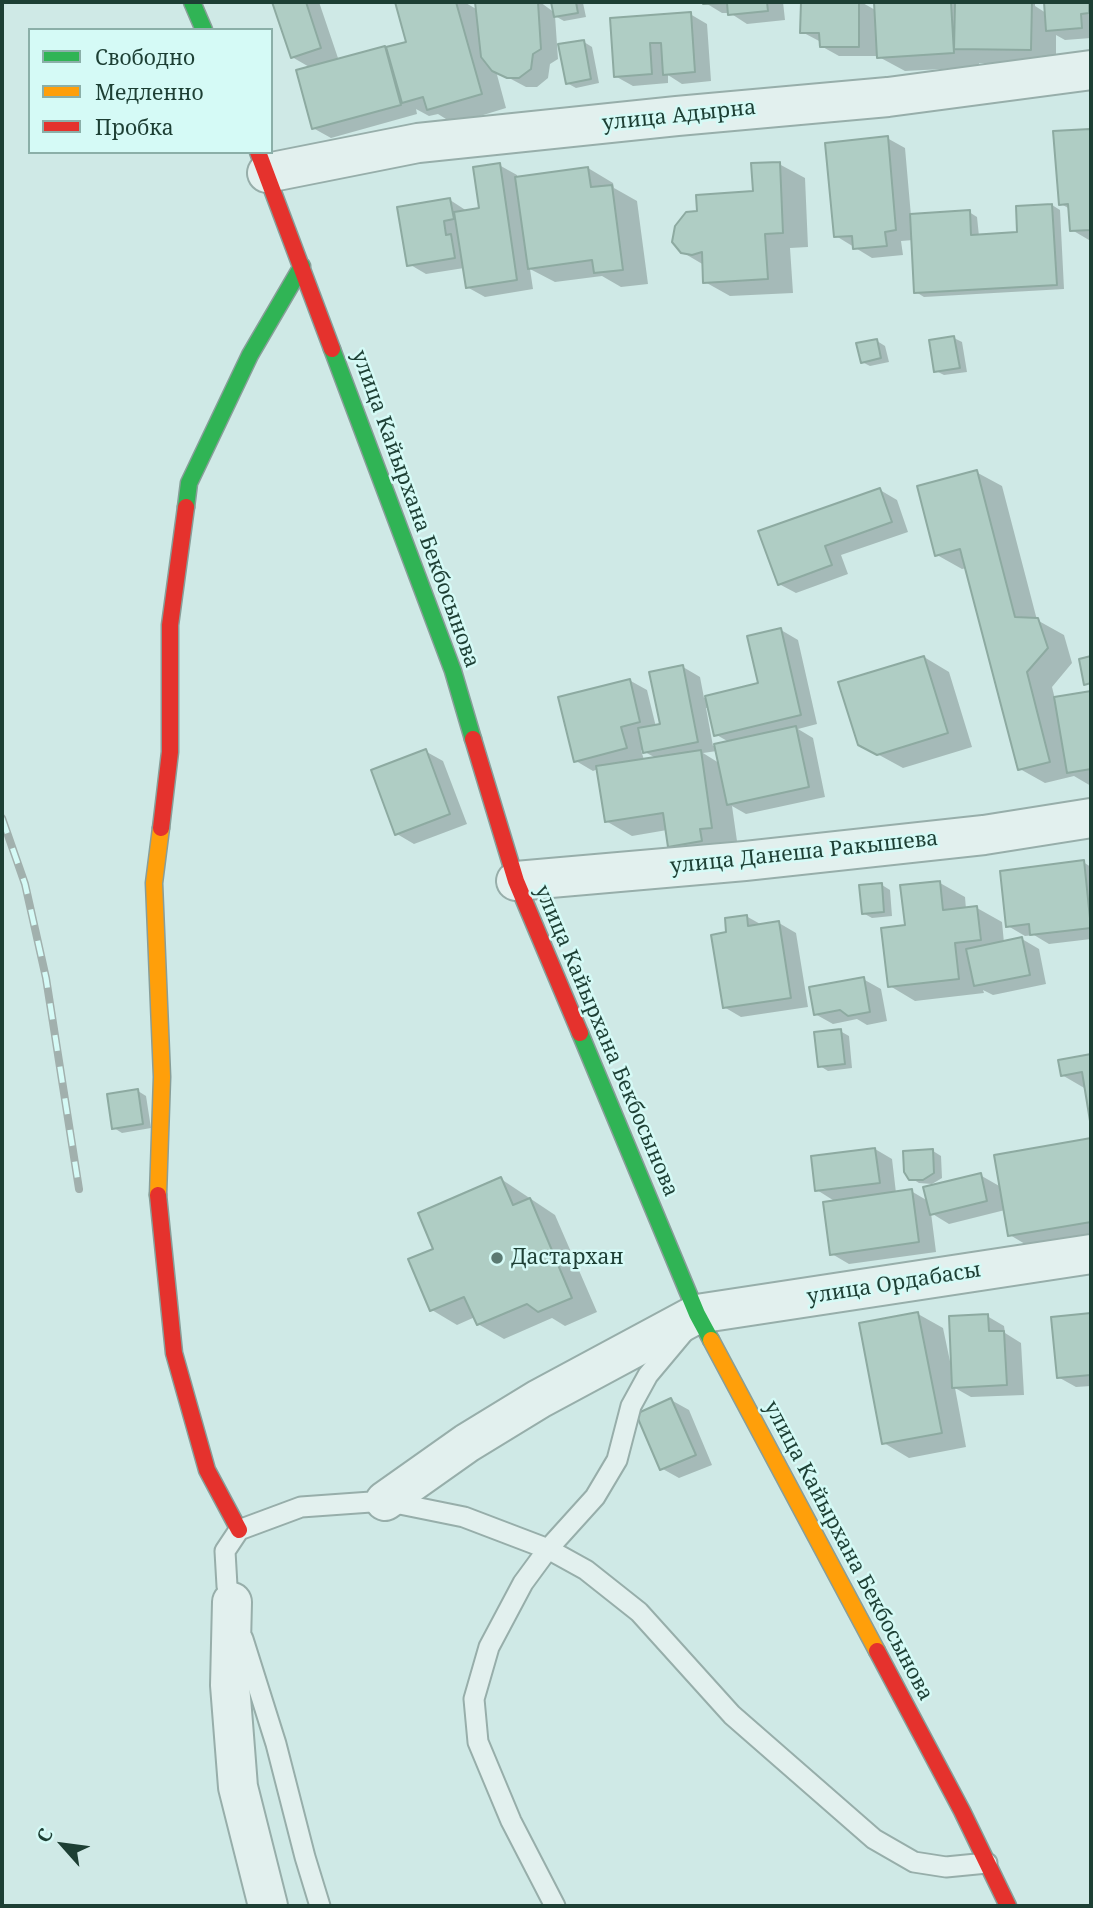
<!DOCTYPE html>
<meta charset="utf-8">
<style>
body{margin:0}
#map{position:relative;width:1093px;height:1908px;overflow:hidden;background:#cfe9e6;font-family:"Noto Serif",serif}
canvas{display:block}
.frame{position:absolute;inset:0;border:4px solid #1d3f34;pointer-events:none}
.legend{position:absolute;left:28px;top:28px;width:245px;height:126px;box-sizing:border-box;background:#d5faf6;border:2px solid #8bafa8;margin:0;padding:9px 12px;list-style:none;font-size:21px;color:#1d3f34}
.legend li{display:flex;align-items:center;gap:14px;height:35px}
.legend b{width:35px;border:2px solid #8bafa8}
.north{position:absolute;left:28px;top:1810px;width:70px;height:70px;-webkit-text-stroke:5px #d5faf6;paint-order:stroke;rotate:298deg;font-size:19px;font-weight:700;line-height:28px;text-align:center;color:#1d3f34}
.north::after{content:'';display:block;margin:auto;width:24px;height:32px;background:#1d3f34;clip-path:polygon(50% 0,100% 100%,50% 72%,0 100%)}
</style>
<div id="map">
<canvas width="1093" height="1908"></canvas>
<div class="frame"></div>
<ul class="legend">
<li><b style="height:9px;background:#30b455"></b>Свободно</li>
<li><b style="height:9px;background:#ff9f0a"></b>Медленно</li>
<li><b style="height:9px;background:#e5322d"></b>Пробка</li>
</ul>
<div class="north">С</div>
</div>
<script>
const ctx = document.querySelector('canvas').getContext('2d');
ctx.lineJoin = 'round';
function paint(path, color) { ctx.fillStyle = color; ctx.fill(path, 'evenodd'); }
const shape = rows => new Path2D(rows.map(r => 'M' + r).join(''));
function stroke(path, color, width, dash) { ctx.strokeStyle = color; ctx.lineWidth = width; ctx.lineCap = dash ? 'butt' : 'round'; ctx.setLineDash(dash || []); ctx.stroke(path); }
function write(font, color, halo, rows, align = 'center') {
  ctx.font = font + ' "Noto Serif",serif'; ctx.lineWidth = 5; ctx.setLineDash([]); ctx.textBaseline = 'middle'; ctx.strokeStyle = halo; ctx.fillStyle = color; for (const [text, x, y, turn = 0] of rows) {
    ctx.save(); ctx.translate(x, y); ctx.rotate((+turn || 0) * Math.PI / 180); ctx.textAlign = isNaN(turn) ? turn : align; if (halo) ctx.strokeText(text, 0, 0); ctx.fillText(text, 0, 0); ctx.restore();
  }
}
const shadow = shape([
 [274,2,319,2,339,61,385,48,389,51,408,43,397,2,464,2,478,10,477,2,540,2,555,13,553,3,580,2,583,3,586,17,564,21,555,16,558,59,550,64,548,78,537,87,526,87,496,71,506,108,454,124,438,114,429,116,416,109,417,114,331,138,313,128,311,68,292,57],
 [704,2,783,2,785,20,747,24,730,13,722,13],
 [803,2,861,2,877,11,876,2,1035,2,1035,6,1046,13,1046,2,1091,2,1091,38,1065,40,1056,35,1056,64,979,63,979,67,905,71,879,57,879,48,876,48,876,56,839,56,821,46,821,42,802,32],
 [690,14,707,24,711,81,682,84,668,75,668,83,633,86,615,76,611,20],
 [584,42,592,47,599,83,576,88,567,83],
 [1089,130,1091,132,1091,240,1089,240,1072,230,1070,209,1061,204],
 [887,138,905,148,911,216,969,212,977,217,979,236,1019,234,1052,205,1060,210,1064,289,924,297,916,292,913,240,901,241,903,255,872,258,836,236],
 [779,164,805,178,808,247,790,248,793,293,730,296,705,282,704,265,682,252,699,213,755,193],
 [499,165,517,175,517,178,588,168,613,183,614,188,637,201,648,284,621,287,602,276,555,282,530,269,533,289,485,297,467,287,464,268,426,274,409,264,450,200,467,211,481,209],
 [954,338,962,342,967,372,944,375,936,371],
 [877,341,885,346,889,362,870,366,862,362],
 [976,472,1002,486,1037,620,1064,635,1072,663,1052,687,1055,699,1091,693,1091,786,1074,776,1045,783,1020,769,967,568,962,569,937,555],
 [880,490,897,500,908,532,841,555,848,574,796,593,779,584],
 [781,630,798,640,817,724,798,729,813,738,825,797,746,814,732,806,737,841,725,843,727,855,695,860,669,845,667,830,632,836,606,821,598,769,593,771,576,761,629,680,647,690,656,727,662,726,683,667,700,677,704,698,760,684],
 [706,708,709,708,715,734,729,742,713,746],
 [641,750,656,758,644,760],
 [717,751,719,763,703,753],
 [924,657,949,672,972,747,903,768,859,744],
 [425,751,443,761,467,824,414,844,397,834],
 [1083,862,1091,867,1091,939,1049,944,1034,935,1025,936,1008,926],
 [940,883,965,897,966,909,977,908,1002,922,1004,943,1022,939,1039,949,1046,984,993,995,983,990,984,993,915,1001,890,986,907,926],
 [882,885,890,890,892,916,872,918,863,913],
 [746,916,762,925,779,923,796,933,808,1007,741,1017,724,1007,728,934],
 [863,979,881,989,887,1021,867,1025,857,1019,833,1024,815,1014],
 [840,1031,849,1036,852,1068,828,1071,820,1066],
 [1091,1056,1091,1117,1086,1089,1062,1075,1060,1062],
 [138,1091,146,1096,151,1128,122,1133,114,1128],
 [1091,1140,1091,1240,1035,1250,1010,1235,1005,1210,949,1224,931,1213,936,1252,849,1264,832,1254,836,1202,817,1190,875,1149,892,1159,896,1193,911,1191,928,1201,980,1175,1001,1187,996,1157],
 [933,1151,941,1156,942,1178,932,1184,919,1183,911,1178],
 [501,1179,555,1215,597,1312,565,1326,552,1318,504,1339,478,1324,475,1317,457,1325,432,1310,435,1250],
 [918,1314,943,1328,951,1366,987,1316,1004,1326,1005,1333,1021,1343,1024,1395,971,1397,955,1388,966,1447,909,1458,884,1443],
 [1091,1315,1091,1386,1076,1387,1058,1377,1053,1319],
 [671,1400,689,1410,712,1465,679,1478,661,1468]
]);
const building = shape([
 [272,2,306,2,321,48,291,58,272,2],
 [395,2,456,2,482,94,427,110,423,97,402,103,386,47,406,42,395,2],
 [475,2,538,2,541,49,533,54,531,69,519,78,507,78,492,71,481,57,475,2],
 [551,2,576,2,578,13,554,17,551,2],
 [703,2,767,2,768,11,728,15,727,3,703,4,703,2],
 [801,2,859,2,859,47,820,47,819,33,800,33,801,2],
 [874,2,951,2,954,53,877,58,874,2],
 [955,2,1032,2,1031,50,954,49,955,2],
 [1044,2,1089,2,1089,13,1081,14,1082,28,1046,31,1044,2],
 [691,12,695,72,663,75,661,43,650,43,652,74,614,77,610,18,691,12],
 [584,40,591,79,566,84,558,44,584,40],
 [385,46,401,105,312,129,296,70,385,46],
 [1090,129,1091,230,1070,231,1068,204,1059,205,1053,131,1090,129],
 [888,136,896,230,885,232,887,246,853,249,852,236,834,237,825,143,888,136],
 [780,162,783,233,765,234,768,279,703,283,702,252,692,255,681,253,672,242,675,226,686,212,697,211,696,195,753,191,751,163,780,162],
 [500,163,517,280,466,288,454,212,479,208,473,167,500,163],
 [588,167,591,187,612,185,623,270,594,273,592,260,528,269,515,177,588,167],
 [450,198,454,219,444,221,446,235,451,234,455,258,407,266,397,207,450,198],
 [1052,204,1057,285,914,293,910,214,970,210,971,235,1017,232,1016,206,1052,204],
 [954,336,960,368,934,372,929,340,954,336],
 [877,339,881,358,861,363,856,343,877,339],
 [977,470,1015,617,1038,618,1048,648,1027,672,1050,762,1018,770,960,549,935,556,917,486,977,470],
 [880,488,892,522,825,546,832,565,778,585,758,531,880,488],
 [781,628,801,715,714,736,705,696,758,683,747,636,781,628],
 [924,656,948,733,877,755,858,745,838,682,924,656],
 [1091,656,1091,683,1084,685,1079,659,1091,656],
 [683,665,698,742,643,753,638,728,660,724,649,672,683,665],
 [630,679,640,722,621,727,627,748,574,762,558,697,630,679],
 [1091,691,1091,769,1067,773,1054,697,1091,691],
 [796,726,809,787,727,805,714,744,796,726],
 [426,749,450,814,395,835,371,770,426,749],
 [701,750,712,828,700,829,702,841,668,847,663,813,605,822,596,766,701,750],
 [1084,860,1091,928,1030,935,1029,924,1006,927,1000,871,1084,860],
 [940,881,943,910,977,906,981,940,955,943,959,979,888,987,881,928,905,925,900,885,940,881],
 [882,883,884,912,862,914,859,885,882,883],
 [747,915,748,926,779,921,791,998,723,1008,711,935,726,932,725,918,747,915],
 [1022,937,1030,975,974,986,966,949,1022,937],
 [864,977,870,1012,848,1016,840,1010,814,1015,809,987,864,977],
 [841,1029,845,1064,818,1067,814,1032,841,1029],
 [1091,1054,1091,1127,1082,1072,1061,1076,1058,1060,1091,1054],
 [138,1089,143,1124,112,1129,107,1094,138,1089],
 [1091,1138,1091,1222,1008,1236,994,1155,1091,1138],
 [875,1148,880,1183,815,1191,811,1156,875,1148],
 [933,1149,934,1173,923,1180,909,1180,904,1172,903,1151,933,1149],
 [981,1173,987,1201,930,1215,923,1187,981,1173],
 [501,1177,513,1205,530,1198,572,1298,538,1312,527,1304,477,1325,464,1297,430,1311,408,1259,433,1249,418,1213,501,1177],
 [912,1189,919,1242,830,1255,823,1202,912,1189],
 [918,1312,942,1433,882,1444,859,1323,918,1312],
 [1091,1313,1091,1375,1057,1378,1051,1317,1091,1313],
 [988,1314,989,1331,1004,1331,1007,1385,952,1388,949,1316,988,1314],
 [671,1398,696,1455,660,1470,636,1414,671,1398]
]);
const lane = shape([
 [233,1607,227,1586,225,1551,239,1530,301,1507,385,1501,464,1517,548,1549,586,1570,639,1612,732,1715,874,1839,914,1862,946,1867,987,1863],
 [243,1639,276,1744,305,1857,320,1906],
 [555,1906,511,1821,478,1742,474,1699,489,1647,523,1583,548,1549,595,1497,617,1460,631,1406,648,1375,684,1332]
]);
const street = shape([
 [267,173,418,143,677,116,888,97,1091,70],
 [516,881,745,861,984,835,1091,818],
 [385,1501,467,1443,539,1399,697,1314,1091,1254],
 [232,1602,230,1685,238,1787,268,1906]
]);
const fast = shape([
 [192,2,204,30],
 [332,349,453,671,473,739],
 [186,507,189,483,250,355,302,266],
 [580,1033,697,1314,711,1340]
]);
const slow = shape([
 [158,1195,162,1077,154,883,161,828],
 [711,1340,877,1651]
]);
const jam = shape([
 [258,152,332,349],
 [473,739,516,881,580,1033],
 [161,828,170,752,170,625,186,507],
 [158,1195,174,1353,207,1470,239,1530],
 [877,1651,962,1811,1008,1906]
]);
const rail = shape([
 [2,818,25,884,46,978,79,1189]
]);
const markers = [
 [497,1258,7,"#5b7a72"]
];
const streetNames = [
 ["улица Адырна",679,116,-6],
 ["улица Кайырхана Бекбосынова",415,509,70],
 ["улица Данеша Ракышева",804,853,-6],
 ["улица Кайырхана Бекбосынова",606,1041,67],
 ["улица Ордабасы",894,1284,-9],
 ["улица Кайырхана Бекбосынова",848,1551,62]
];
const poiNames = [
 ["Дастархан",511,1258]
];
paint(shadow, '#0003');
paint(building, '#afcdc4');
stroke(building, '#8daaa1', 2);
stroke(lane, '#97aeaa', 23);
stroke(street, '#97aeaa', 42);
stroke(fast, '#889e99', 19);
stroke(slow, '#889e99', 19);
stroke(jam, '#889e99', 19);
stroke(lane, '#e2f0ee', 19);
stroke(street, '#e2f0ee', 38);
stroke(fast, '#30b455', 16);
stroke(slow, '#ff9f0a', 16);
stroke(jam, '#e5322d', 16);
stroke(rail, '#a1b0ad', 8);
stroke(rail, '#d5faf6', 5, [16]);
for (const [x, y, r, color] of markers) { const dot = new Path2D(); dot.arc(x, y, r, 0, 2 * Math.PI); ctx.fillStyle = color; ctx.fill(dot); stroke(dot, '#d5faf6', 2.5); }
write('21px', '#1d3f34', '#d5faf6', streetNames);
write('21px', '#1d3f34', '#d5faf6', poiNames, 'left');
</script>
